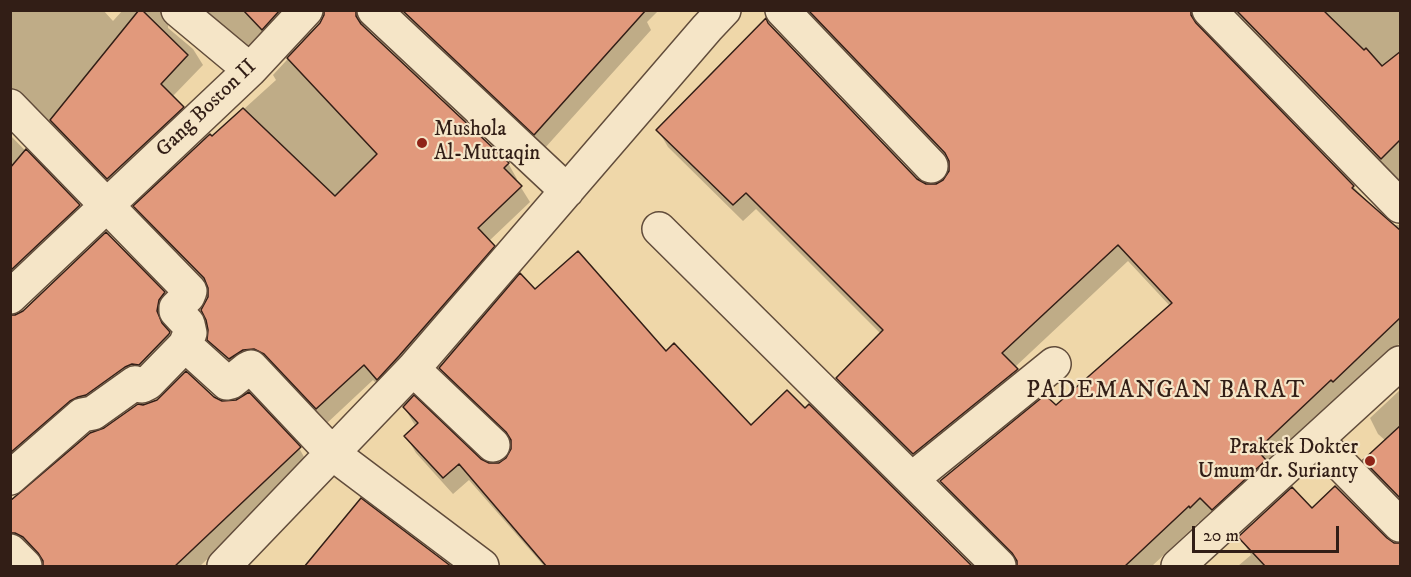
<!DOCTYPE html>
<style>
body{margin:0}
#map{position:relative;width:1411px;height:577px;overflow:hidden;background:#efd7a9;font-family:"IM FELL DW Pica",serif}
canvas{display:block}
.frame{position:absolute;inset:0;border:12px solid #321e16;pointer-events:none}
.scale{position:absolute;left:1192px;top:526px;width:147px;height:27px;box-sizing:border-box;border:3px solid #321e16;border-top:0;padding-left:8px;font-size:18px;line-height:21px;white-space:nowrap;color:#321e16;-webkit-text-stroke:4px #f5e5c7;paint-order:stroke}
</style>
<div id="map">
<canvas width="1411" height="577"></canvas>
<div class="frame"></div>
<div class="scale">20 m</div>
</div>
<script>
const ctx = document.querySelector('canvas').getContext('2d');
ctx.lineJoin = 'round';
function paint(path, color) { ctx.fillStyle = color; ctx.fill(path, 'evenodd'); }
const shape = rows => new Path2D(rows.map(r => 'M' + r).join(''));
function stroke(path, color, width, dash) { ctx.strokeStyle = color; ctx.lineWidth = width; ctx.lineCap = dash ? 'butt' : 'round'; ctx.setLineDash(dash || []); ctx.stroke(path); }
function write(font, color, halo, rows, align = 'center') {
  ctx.font = font + ' "IM FELL DW Pica",serif'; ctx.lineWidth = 4.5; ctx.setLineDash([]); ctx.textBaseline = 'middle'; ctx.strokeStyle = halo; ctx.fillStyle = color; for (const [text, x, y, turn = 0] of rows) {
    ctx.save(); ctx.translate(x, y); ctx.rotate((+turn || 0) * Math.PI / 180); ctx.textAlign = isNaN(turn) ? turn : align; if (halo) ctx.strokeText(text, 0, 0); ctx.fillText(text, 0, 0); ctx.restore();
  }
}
const shadow = shape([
 [10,10,103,10,113,21,123,10,177,10,173,14,168,24,168,28,193,49,203,65,172,97,182,108,191,124,117,194,10,106],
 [199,10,305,10,258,59],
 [326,10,373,10,364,23,364,28,508,163,517,179,515,181,520,186,530,202,489,241,503,262,387,394,373,380,326,424,239,375,218,356,209,340,210,289,144,222,135,206,212,138,276,80,273,75,321,23],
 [395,10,659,10,647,22,651,30,544,149],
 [801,10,1179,10,1200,30,1386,220,1394,225,1400,225,1400,343,1375,367,1200,524,1199,522,1152,566,1019,566,951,498,942,481,1056,407,1170,306,1128,261,1015,367,1027,386,923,470,847,395,838,378,881,334,756,209,743,221,668,147,658,130,916,180,925,185,935,186,945,180,950,172,951,164,807,14],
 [1235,10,1400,10,1400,185,1242,22],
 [10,135,79,206,88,222,10,295],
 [535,291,666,353,751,428,971,566,544,566,469,480,453,494,416,453,406,436,416,427,404,407,488,465,498,465,508,458,513,444,450,385,441,368],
 [164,293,173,309,167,317,165,328,178,349,10,476,10,317],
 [1400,390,1400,503,1374,476,1365,460,1386,441,1378,434,1370,418],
 [214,398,299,448,308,464,200,566,45,566,45,564,34,553,10,551,10,498,15,498],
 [1312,510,1386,540,1394,544,1400,566,1238,566,1251,555,1240,537]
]);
const building = shape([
 [139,10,142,10,188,55,161,84,184,107,107,179,50,120,139,10],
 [243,10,280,10,262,30,243,10],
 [324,10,356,10,356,16,361,24,509,163,504,168,522,186,478,228,495,246,399,356,377,380,364,365,316,409,264,354,254,349,243,350,229,359,207,340,208,330,206,320,201,310,208,297,208,288,204,278,133,206,210,134,212,136,243,108,335,196,377,154,287,58,320,23,324,15,324,10],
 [402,10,646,10,534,135,402,10],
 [808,10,1191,10,1191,15,1196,23,1354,186,1352,188,1401,231,1401,317,1333,382,1331,380,1257,450,1266,460,1212,510,1200,498,1190,508,1189,506,1124,567,1017,567,1017,561,1012,553,940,481,1045,395,1056,405,1172,303,1118,245,1002,353,1018,369,913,454,836,378,883,330,746,193,733,205,656,130,766,18,768,23,917,179,926,184,936,184,943,180,949,171,949,161,945,153,808,10],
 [1236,10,1323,10,1364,50,1366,48,1382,66,1401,51,1401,139,1381,159,1236,10],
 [26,149,80,205,10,271,10,168,26,149],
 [106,232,165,292,159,300,157,311,162,323,170,332,169,334,139,365,132,364,125,367,86,395,78,397,70,401,10,453,10,315,15,315,23,311,106,232],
 [578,251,666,351,674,343,751,425,787,390,805,408,809,404,973,567,547,567,459,464,443,478,404,436,418,423,403,407,414,395,481,459,489,463,499,463,506,458,511,449,511,440,506,432,439,368,520,273,535,289,578,251],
 [186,371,214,397,222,401,236,400,249,392,301,447,174,567,43,567,43,561,38,553,23,537,15,533,10,533,10,501,90,433,104,428,138,404,143,405,157,400,186,371],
 [1401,425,1401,499,1363,460,1401,425],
 [1335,486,1387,538,1394,543,1401,543,1401,567,1266,567,1238,537,1292,487,1312,508,1335,486],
 [361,498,452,567,304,567,361,498]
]);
const minor = shape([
 [178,10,250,70],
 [374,10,567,191],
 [782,10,931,166],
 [1209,10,1400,206],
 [10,106,190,291,188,296,176,308,176,311,188,324,190,333,185,345,148,383,142,386,135,383,93,413,82,415,10,478],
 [659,229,999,566],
 [10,297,250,70,306,10],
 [185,345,227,383,231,382,247,369,251,367,332,453,482,566],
 [413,369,493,445],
 [1317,440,1400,525],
 [912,479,1054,364],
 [10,551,25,566],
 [224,566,413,369,707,28,724,10],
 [1178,566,1400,363]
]);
const markers = [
 [422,143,6,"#8f2418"],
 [1370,461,6,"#8f2418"]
];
const streetNames = [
 ["Gang Boston II",207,109,-44]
];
const poiNames = [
 ["Mushola",434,131],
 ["Al-Muttaqin",434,155],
 ["Praktek Dokter",1358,449,"right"],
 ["Umum dr. Surianty",1358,473,"right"]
];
const quarterNames = [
 ["PADEMANGAN BARAT",1166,392]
];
paint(shadow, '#0003');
paint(building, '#e1997c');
stroke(building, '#321e16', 1.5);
stroke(minor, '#614c3b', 36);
stroke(minor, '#f5e5c7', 33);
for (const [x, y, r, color] of markers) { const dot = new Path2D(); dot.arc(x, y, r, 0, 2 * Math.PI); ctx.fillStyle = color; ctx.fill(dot); stroke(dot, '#f5e5c7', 2); }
write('21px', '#321e16', '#f5e5c7', streetNames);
write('21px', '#321e16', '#f5e5c7', poiNames, 'left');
ctx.letterSpacing = '1.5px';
write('24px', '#321e16', '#f5e5c7', quarterNames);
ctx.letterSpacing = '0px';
</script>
